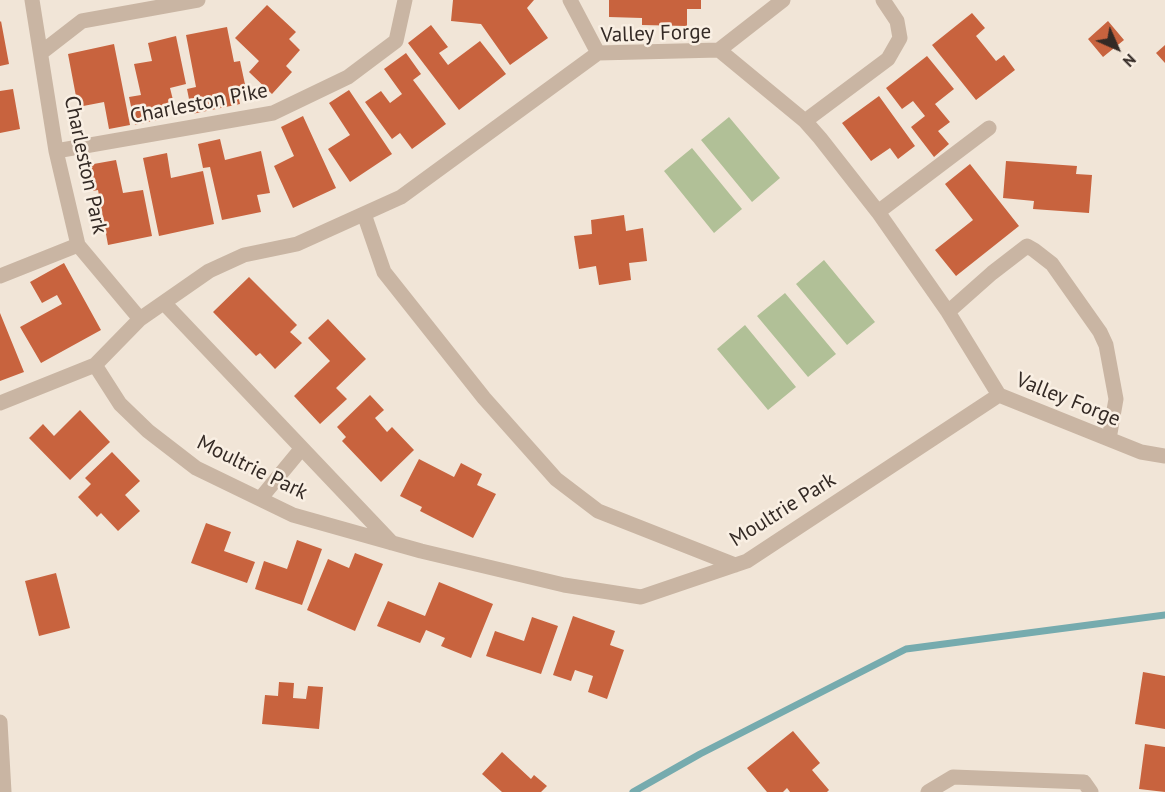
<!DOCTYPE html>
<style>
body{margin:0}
#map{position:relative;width:1165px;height:792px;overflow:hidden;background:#f1e5d7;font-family:"PT Sans",sans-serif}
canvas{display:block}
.north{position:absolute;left:1087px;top:18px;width:60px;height:60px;-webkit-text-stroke:4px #f9efe3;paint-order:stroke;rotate:135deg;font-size:16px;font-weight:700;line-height:24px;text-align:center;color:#342a25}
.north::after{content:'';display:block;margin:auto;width:21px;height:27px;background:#342a25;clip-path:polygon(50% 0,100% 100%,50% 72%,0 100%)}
</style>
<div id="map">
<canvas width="1165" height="792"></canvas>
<div class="north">N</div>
</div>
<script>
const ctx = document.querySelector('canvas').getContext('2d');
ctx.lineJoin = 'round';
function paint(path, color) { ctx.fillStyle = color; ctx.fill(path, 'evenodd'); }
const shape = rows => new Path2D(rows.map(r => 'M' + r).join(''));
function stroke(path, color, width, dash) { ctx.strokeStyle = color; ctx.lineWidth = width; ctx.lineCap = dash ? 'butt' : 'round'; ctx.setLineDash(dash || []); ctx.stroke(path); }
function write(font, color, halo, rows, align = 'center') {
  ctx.font = font + ' "PT Sans",sans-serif'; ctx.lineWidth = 5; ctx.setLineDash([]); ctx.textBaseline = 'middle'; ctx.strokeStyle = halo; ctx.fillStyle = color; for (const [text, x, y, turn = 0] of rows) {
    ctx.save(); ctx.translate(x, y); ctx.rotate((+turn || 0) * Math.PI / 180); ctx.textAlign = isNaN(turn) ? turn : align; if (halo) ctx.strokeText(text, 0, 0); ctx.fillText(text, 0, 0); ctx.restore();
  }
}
const green = shape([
 [729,117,780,178,752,202,701,140],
 [692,148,742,209,714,233,664,171],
 [824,260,875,322,847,345,796,284],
 [785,293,836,354,808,377,757,316],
 [745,325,796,387,768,410,717,349]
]);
const stream = shape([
 [633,792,700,754,906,649,1165,615]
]);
const building = shape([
 [453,0,534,0,527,8,548,38,510,65,481,24,451,21],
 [609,0,701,0,701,9,687,9,687,26,642,25,642,18,609,17],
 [267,5,296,32,289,39,300,50,286,66,292,72,272,94,249,72,259,61,235,38],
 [972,13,985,28,976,36,996,61,1004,55,1015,70,976,100,932,45],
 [1,21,9,64,0,66,0,22],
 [1108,21,1124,40,1103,57,1088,39],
 [431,25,448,47,439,53,448,65,480,41,506,74,459,110,408,43],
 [227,27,234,62,240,61,246,89,237,91,240,104,192,114,187,89,196,87,186,35],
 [176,36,186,84,170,88,174,104,160,107,162,119,135,125,129,97,141,95,134,64,152,61,148,43],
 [114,44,130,125,109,129,104,102,78,107,68,54],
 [1165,45,1165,63,1156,53],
 [406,53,421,74,413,80,446,124,412,149,400,133,392,139,365,102,381,91,390,103,402,94,384,69],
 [927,56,954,89,935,104,950,122,938,131,949,144,934,157,911,127,925,116,913,101,902,109,886,88],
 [13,89,20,129,0,133,0,91],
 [349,90,392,154,350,182,328,149,350,135,329,103],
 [879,96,915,146,898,159,890,148,871,161,842,123],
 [303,116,336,188,293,208,274,166,294,156,281,127],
 [220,139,225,160,261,151,270,193,257,195,261,212,222,220,210,167,203,168,198,144],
 [167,153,171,178,203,171,214,224,159,236,143,158],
 [116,160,123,193,143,190,152,236,108,245,98,190,93,191,88,165],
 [1006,161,1077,166,1076,174,1092,175,1089,213,1033,209,1034,201,1003,198],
 [970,164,1019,226,956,276,935,250,973,220,945,184],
 [624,215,626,231,643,228,647,261,629,263,631,280,599,285,596,266,579,269,574,236,592,234,591,220],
 [64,263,101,330,41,363,20,327,62,304,57,295,42,303,30,282],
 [249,277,297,325,290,332,302,343,275,369,260,353,256,356,213,312],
 [0,313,24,372,0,381],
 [328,319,366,359,336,388,347,399,320,424,294,396,330,361,308,338],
 [370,395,384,410,375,418,387,432,392,427,414,450,381,482,342,441,346,437,337,427],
 [80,410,110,442,70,480,29,438,43,424,54,436],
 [112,452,140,481,125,495,140,511,118,531,101,513,97,517,78,497,91,484,85,478],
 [419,459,454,477,461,463,482,474,477,485,496,494,473,538,420,511,422,507,400,496],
 [206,523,231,532,224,551,255,562,247,583,191,563],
 [297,540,322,549,302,605,255,589,264,561,287,569],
 [355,553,383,564,355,631,307,610,328,559,349,568],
 [56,573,70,628,39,636,25,581],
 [439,582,493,604,471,658,441,646,445,638,426,630,420,643,377,626,388,601,425,616],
 [573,616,615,631,610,645,624,650,607,699,588,692,593,676,575,670,571,681,553,675],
 [532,617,558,626,541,674,486,656,495,631,524,641],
 [1143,672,1165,676,1165,729,1135,724],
 [279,682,294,683,293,698,306,699,308,686,323,687,319,729,262,724,265,695,278,696],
 [793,731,820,763,812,770,829,790,827,792,790,792,787,788,783,792,767,792,747,768],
 [1145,744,1165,747,1165,792,1139,789],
 [502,752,531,779,534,775,547,786,541,792,502,792,482,774]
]);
const minor = shape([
 [32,0,56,151,78,245,140,319],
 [570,0,598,53],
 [719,50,783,0],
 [42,52,82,21,198,0],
 [805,121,888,59,900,38,897,21,883,0],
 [56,151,273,113,348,77,396,41,405,0],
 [878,212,989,128],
 [364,214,384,272,484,398,556,479,598,511,735,565],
 [0,276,78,245],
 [165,304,392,543],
 [948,312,992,273,1027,246,1034,250,1052,264,1100,332,1106,345,1116,399,1109,439],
 [95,365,120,404,148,431,196,468,293,515,421,551,564,585,641,597,747,561,999,395],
 [0,403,95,365,140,319,209,271,244,255,297,244,401,197,598,53,719,50,805,121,820,138,878,212,948,312,999,395,1141,452,1165,456],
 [260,499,302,448],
 [0,722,4,792],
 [928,792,953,777,1084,782,1091,792]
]);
const streetNames = [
 ["Valley Forge",656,34,-2],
 ["Charleston Pike",199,104,-11],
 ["Charleston Park",85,165,78],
 ["Valley Forge",1068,400,22],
 ["Moultrie Park",252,468,26],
 ["Moultrie Park",783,510,-32]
];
paint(green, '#b1c097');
stroke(stream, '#76abae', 7);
paint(building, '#c8633e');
stroke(minor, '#c9b5a3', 15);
write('21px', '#342a25', '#f9efe3', streetNames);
</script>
